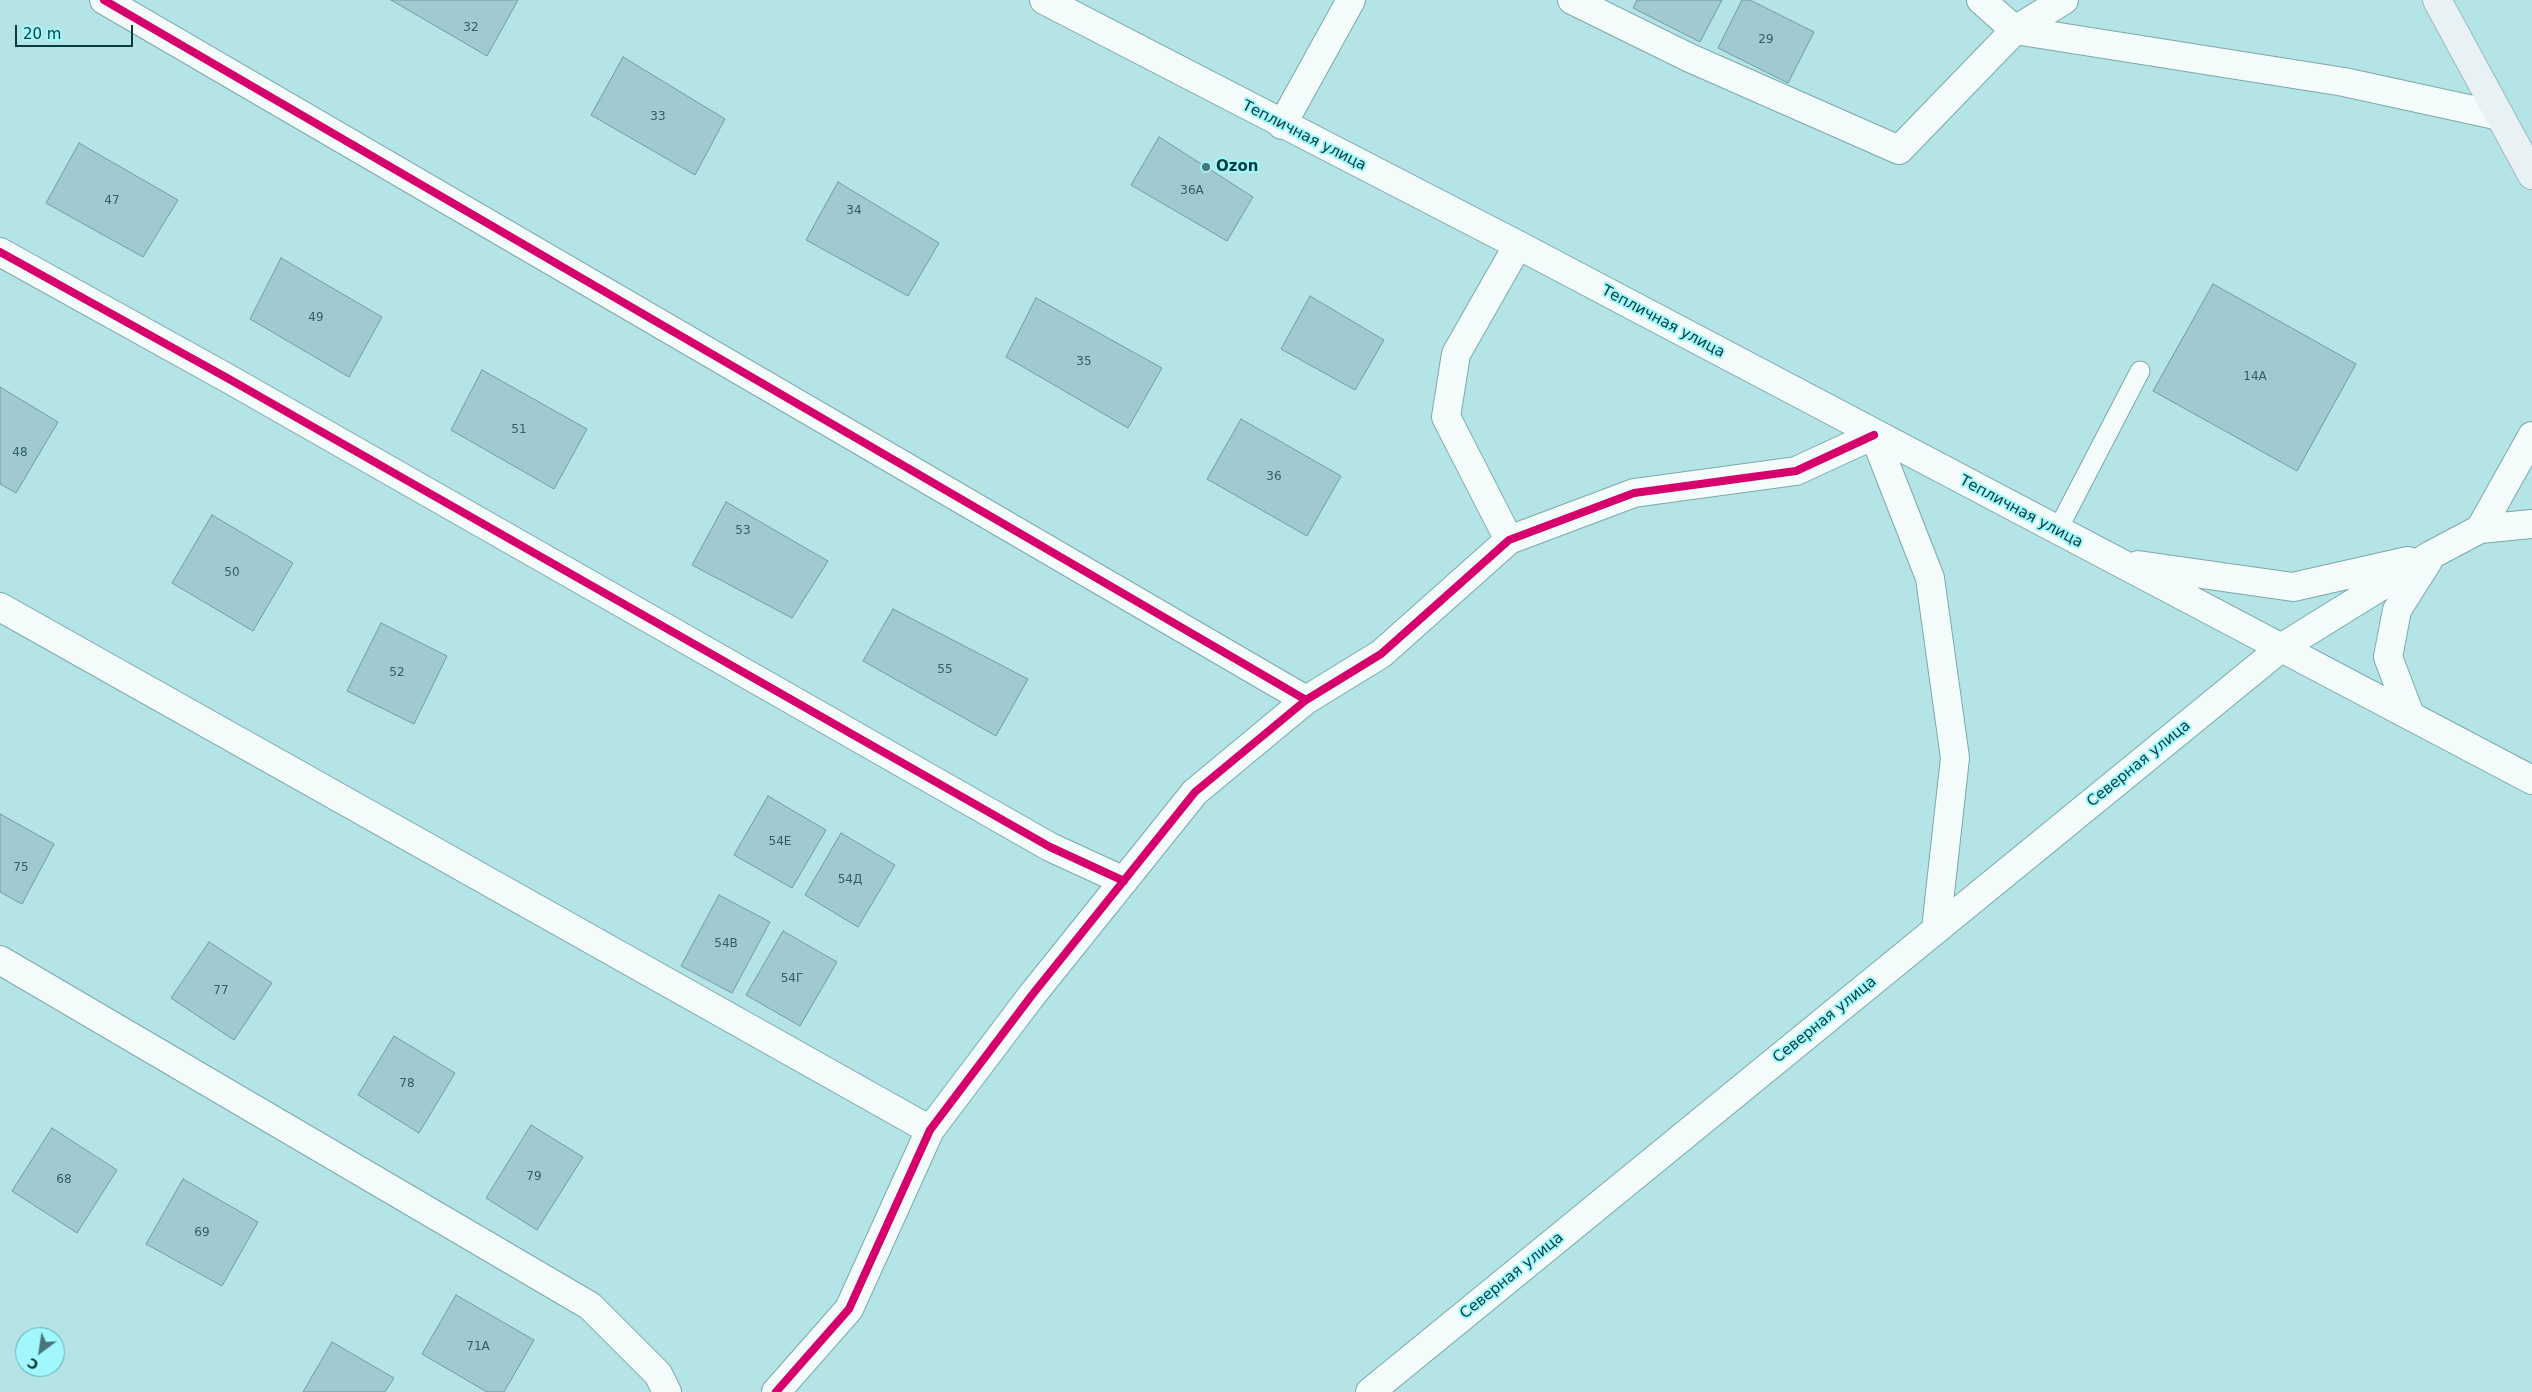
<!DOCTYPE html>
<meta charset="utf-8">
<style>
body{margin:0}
#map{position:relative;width:2532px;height:1392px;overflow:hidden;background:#b5e4e7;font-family:"DejaVu Sans",sans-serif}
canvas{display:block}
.north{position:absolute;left:15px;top:1327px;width:50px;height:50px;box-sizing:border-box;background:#a1f7fb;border:1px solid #64adb0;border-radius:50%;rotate:211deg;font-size:14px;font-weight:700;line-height:20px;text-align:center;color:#083d3f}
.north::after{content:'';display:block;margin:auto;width:18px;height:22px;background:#45777a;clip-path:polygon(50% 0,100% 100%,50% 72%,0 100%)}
.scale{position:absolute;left:15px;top:25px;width:118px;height:22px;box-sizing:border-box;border:2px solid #083d3f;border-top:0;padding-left:6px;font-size:15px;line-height:18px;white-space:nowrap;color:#083d3f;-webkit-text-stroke:4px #a1f7fb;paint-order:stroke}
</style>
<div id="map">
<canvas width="2532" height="1392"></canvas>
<div class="north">С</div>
<div class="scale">20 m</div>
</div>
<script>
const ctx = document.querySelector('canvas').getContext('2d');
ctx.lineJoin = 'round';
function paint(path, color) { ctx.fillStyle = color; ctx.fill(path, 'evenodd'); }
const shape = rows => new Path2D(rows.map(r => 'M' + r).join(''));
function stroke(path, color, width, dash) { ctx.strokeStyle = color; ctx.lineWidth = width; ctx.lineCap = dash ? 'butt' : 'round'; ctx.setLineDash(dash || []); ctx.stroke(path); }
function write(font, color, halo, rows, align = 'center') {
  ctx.font = font + ' "DejaVu Sans",sans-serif'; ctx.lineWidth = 4; ctx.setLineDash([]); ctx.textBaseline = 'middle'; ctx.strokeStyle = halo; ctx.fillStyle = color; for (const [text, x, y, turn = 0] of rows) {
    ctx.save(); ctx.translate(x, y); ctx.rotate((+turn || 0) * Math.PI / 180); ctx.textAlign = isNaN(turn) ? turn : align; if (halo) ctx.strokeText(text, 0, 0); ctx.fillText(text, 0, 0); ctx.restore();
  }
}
const building = shape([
 [391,0,518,0,487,56,391,0],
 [1637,0,1722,0,1700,42,1633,8,1637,0],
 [1742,0,1750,0,1814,32,1788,83,1718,48,1742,0],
 [623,57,725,119,695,175,591,115,623,57],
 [1159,137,1253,197,1227,241,1131,185,1159,137],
 [79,143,178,200,143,257,46,203,79,143],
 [838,182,939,243,908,296,806,240,838,182],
 [281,258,382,317,349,377,250,319,281,258],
 [2213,284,2356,364,2297,471,2153,391,2213,284],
 [1310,296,1384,340,1355,390,1281,349,1310,296],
 [1036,298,1162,368,1128,428,1006,357,1036,298],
 [482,370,587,429,554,489,451,430,482,370],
 [0,387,58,422,16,493,0,484,0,387],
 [1241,419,1341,476,1307,536,1207,479,1241,419],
 [726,502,828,561,792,618,692,565,726,502],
 [212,515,293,563,253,631,172,583,212,515],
 [893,609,1028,679,996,736,863,661,893,609],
 [381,623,447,656,414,724,347,691,381,623],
 [768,796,826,830,792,888,734,855,768,796],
 [0,814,54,844,22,904,0,892,0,814],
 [841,833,895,865,858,927,805,895,841,833],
 [719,895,770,922,732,993,681,966,719,895],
 [783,931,837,962,800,1026,746,995,783,931],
 [209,942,272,983,234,1040,171,998,209,942],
 [394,1036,455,1073,419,1133,358,1095,394,1036],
 [531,1125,583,1157,537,1230,486,1198,531,1125],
 [52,1128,117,1170,77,1233,12,1191,52,1128],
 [183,1179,258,1222,222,1286,146,1244,183,1179],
 [456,1295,534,1340,504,1392,487,1392,422,1354,456,1295],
 [332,1342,394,1378,385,1392,303,1392,332,1342]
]);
const lane = shape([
 [2057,531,2140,371]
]);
const street = shape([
 [104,0,1306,700],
 [1572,0,1690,58,1899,150,2015,30,2064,0],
 [1981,0,2015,30,2344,82,2500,116],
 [1282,125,1351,0],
 [0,252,229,379,1050,847,1124,881],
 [1509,540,1446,417,1456,354,1518,245],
 [0,607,930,1130],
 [0,960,590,1306,658,1374,667,1392],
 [776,1392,849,1309,930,1130,1032,995,1195,792,1306,700,1381,654,1509,540,1634,493,1796,471,1874,435]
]);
const secondary = shape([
 [1044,0,1518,245,2532,780],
 [1874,435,1930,578,1955,758,1936,929],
 [2480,529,2532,524],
 [2138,565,2293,587,2408,561],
 [2410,715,2388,657,2397,610,2428,561],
 [1370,1392,2281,648,2431,555,2480,529,2532,436]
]);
const primary = shape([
 [2437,0,2532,175]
]);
const cycleway = shape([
 [104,0,1306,700],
 [0,252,229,379,1050,847,1124,881],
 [776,1392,849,1309,930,1130,1032,995,1195,792,1306,700,1381,654,1509,540,1634,493,1796,471,1874,435]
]);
const markers = [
 [1206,167,5,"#45777a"]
];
const numberNames = [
 ["32",471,28],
 ["29",1766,40],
 ["33",658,117],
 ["36А",1192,191],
 ["47",112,201],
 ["34",854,211],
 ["49",316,318],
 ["35",1084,362],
 ["14А",2255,377],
 ["51",519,430],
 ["48",20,453],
 ["36",1274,477],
 ["53",743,531],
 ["50",232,573],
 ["55",945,670],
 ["52",397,673],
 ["54Е",780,842],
 ["75",21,868],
 ["54Д",850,880],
 ["54В",726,944],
 ["54Г",792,979],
 ["77",221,991],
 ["78",407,1084],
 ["79",534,1177],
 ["68",64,1180],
 ["69",202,1233],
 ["71А",478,1347]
];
const streetNames = [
 ["Тепличная улица",1304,136,27],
 ["Тепличная улица",1663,322,28],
 ["Тепличная улица",2021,512,28],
 ["Северная улица",2139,764,-39],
 ["Северная улица",1825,1020,-39],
 ["Северная улица",1512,1276,-39]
];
const poiNames = [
 ["Ozon",1216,167]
];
paint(building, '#a0c9d0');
stroke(building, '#6e9da4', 1);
stroke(lane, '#7ba9aa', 21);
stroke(street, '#7ba9aa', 30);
stroke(secondary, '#7ba9aa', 30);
stroke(primary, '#9dbac2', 30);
stroke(lane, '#f4fbfb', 19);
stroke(street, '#f4fbfb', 28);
stroke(secondary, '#f4fbfb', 28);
stroke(primary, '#e8f2f5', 28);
stroke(cycleway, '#d6006c', 8);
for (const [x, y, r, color] of markers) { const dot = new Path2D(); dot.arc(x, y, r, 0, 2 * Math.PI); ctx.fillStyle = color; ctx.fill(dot); stroke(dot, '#a1f7fb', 2); }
write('12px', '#2e6063', null, numberNames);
write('15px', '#083d3f', '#a1f7fb', streetNames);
write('bold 15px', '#083d3f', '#a1f7fb', poiNames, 'left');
</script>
